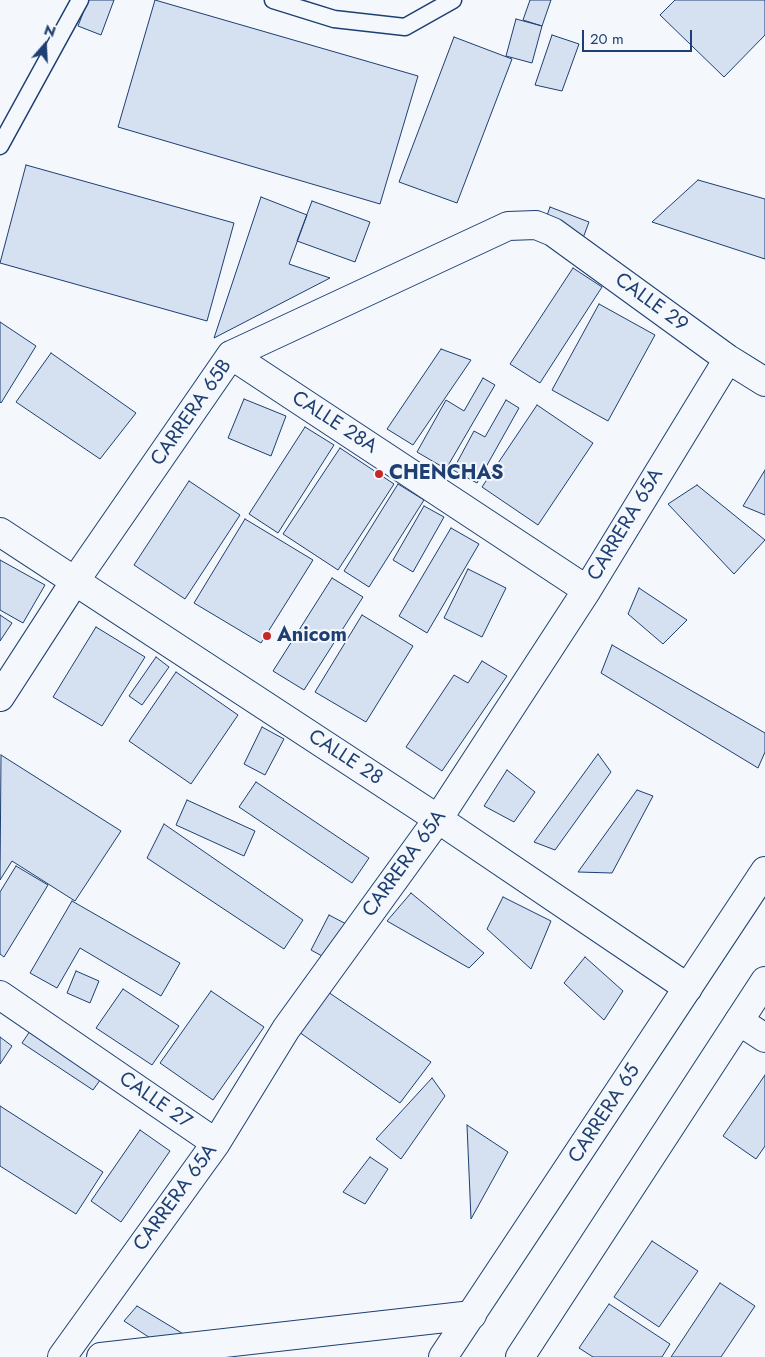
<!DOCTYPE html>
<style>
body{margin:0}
#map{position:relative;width:765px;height:1357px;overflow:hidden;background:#f4f7fb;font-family:Jost,sans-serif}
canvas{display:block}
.north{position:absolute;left:20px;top:20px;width:50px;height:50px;-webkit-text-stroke:4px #f4f7fb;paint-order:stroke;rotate:19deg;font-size:14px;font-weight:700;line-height:20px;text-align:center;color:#1d3f73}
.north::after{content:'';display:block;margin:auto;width:18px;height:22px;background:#1d3f73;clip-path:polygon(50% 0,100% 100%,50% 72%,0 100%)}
.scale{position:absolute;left:582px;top:30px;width:110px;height:22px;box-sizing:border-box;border:2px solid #1d3f73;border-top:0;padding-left:6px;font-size:15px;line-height:18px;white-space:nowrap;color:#1d3f73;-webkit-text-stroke:4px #f4f7fb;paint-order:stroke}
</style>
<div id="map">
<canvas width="765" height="1357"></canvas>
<div class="north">N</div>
<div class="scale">20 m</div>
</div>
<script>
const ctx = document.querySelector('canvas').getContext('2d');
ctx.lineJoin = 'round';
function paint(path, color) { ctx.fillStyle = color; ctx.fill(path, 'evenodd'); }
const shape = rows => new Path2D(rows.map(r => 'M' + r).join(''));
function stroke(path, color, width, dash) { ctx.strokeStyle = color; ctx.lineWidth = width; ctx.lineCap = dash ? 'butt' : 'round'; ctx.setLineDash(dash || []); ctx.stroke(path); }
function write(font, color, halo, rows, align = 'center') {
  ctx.font = font + ' Jost,sans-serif'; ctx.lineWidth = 4; ctx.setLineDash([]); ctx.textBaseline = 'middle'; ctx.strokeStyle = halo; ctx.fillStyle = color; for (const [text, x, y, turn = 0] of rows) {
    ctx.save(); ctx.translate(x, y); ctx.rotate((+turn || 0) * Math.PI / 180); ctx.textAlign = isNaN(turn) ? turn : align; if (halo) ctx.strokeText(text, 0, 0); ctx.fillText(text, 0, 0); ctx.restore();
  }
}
const building = shape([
 [88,0,114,0,101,35,78,26,88,0],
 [155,0,418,76,380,204,118,127,155,0],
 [530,0,551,0,542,26,523,20,530,0],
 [675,0,765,0,765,35,724,77,660,15,675,0],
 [516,19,542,26,532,63,506,56,516,19],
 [552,35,579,44,562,91,535,85,552,35],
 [454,37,512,59,457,203,399,182,454,37],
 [26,165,234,223,207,321,0,263,26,165],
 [698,180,765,199,765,259,652,222,698,180],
 [261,197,307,215,289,264,330,278,214,338,261,197],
 [312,201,370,222,355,262,297,241,312,201],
 [550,207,589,222,583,238,544,224,550,207],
 [573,268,602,287,540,383,510,364,573,268],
 [599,304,655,335,608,421,552,390,599,304],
 [0,322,36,346,1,403,0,402,0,322],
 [441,349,471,360,413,445,387,429,441,349],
 [51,353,136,413,100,459,16,402,51,353],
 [483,378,495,385,446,469,417,452,446,400,464,411,483,378],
 [244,399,286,416,271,456,228,438,244,399],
 [506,400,519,408,477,483,453,470,474,431,485,437,506,400],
 [537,405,593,443,538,525,482,487,537,405],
 [305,427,334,445,278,533,249,514,305,427],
 [340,448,394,484,338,570,283,534,340,448],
 [765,470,765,515,743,506,765,470],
 [189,481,240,515,185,599,134,565,189,481],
 [398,484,424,500,369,587,344,571,398,484],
 [697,485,765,540,734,574,668,504,697,485],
 [424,506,444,517,413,572,393,560,424,506],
 [245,519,313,560,261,643,194,603,245,519],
 [451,528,479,544,427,633,399,616,451,528],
 [0,560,45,585,23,623,0,610,0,560],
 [468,569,506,588,482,637,444,618,468,569],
 [332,578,363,597,304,690,273,671,332,578],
 [639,588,687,620,663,644,628,614,639,588],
 [0,615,12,623,0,641,0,615],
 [362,615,413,646,366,722,315,692,362,615],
 [96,627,145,657,102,726,53,697,96,627],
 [612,645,765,733,765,752,758,768,601,673,612,645],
 [156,657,169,667,142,705,129,696,156,657],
 [482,661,507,676,442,771,406,747,454,675,468,683,482,661],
 [176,672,238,715,191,784,129,741,176,672],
 [262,727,284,739,265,775,244,764,262,727],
 [598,754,611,772,555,850,534,842,598,754],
 [1,755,121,831,75,901,12,861,0,880,1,755],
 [507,770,535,792,514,822,484,806,507,770],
 [256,782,369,858,352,883,239,807,256,782],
 [637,790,653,796,612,873,578,872,637,790],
 [187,800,255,831,244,856,176,825,187,800],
 [164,824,303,920,284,949,147,858,164,824],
 [16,866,48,885,4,957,0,954,0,892,16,866],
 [411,893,484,953,469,968,387,921,411,893],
 [503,897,551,921,531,969,487,929,503,897],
 [72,901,180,963,161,996,80,948,57,988,30,973,72,901],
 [329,915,350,926,331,961,311,950,329,915],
 [585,957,623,991,604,1020,564,983,585,957],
 [76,971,99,981,90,1003,67,993,76,971],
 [123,989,179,1026,152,1065,96,1028,123,989],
 [211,991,264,1027,213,1100,160,1063,211,991],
 [328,992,431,1062,400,1103,289,1025,328,992],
 [32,1028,103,1076,93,1090,22,1043,32,1028],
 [0,1037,12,1046,0,1064,0,1037],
 [765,1075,765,1146,756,1159,723,1136,765,1075],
 [432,1078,445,1096,401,1159,376,1139,432,1078],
 [0,1106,103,1172,76,1214,0,1166,0,1106],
 [467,1125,508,1152,471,1219,467,1125],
 [140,1130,170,1151,121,1222,91,1201,140,1130],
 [370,1157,388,1169,365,1204,343,1192,370,1157],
 [652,1241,698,1271,659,1327,614,1297,652,1241],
 [720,1283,755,1306,721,1357,671,1357,720,1283],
 [609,1304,670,1344,662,1357,593,1357,579,1348,609,1304],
 [137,1306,190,1338,178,1356,124,1321,137,1306]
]);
const service = shape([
 [273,0,334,19,405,27,453,0],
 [0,146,80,0]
]);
const minor = shape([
 [231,355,587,590],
 [0,532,438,819,688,988],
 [0,697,75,581,231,355,508,226,536,225,553,232,728,359,765,382],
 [0,995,216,1143,206,1157],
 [739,1021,765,1038],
 [62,1357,216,1143,286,1029,438,819,587,590,728,359],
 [101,1357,472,1315]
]);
const secondary = shape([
 [443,1357,765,871],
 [520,1357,765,981]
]);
const markers = [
 [379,474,5,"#c62828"],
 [267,636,5,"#c62828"]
];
const streetNames = [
 ["CALLE 29",651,303,36],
 ["CARRERA 65B",192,413,-55],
 ["CALLE 28A",334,423,33],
 ["CARRERA 65A",626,525,-59],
 ["CALLE 28",345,758,33],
 ["CARRERA 65A",405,864,-54],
 ["CALLE 27",155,1101,35],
 ["CARRERA 65",605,1114,-57],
 ["CARRERA 65A",176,1198,-54]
];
const poiNames = [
 ["CHENCHAS",389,474],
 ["Anicom",277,636]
];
paint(building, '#d5e0f0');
stroke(building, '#1d3f73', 1);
stroke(service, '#1d3f73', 19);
stroke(minor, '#1d3f73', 30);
stroke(secondary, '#1d3f73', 30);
stroke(service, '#f4f7fb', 16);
stroke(minor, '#f4f7fb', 28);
stroke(secondary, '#f4f7fb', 28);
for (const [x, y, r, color] of markers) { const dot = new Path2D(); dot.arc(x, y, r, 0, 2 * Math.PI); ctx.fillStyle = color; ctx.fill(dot); stroke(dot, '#f4f7fb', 2); }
write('20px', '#1d3f73', '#f4f7fb', streetNames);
write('bold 20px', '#1d3f73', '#f4f7fb', poiNames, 'left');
</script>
